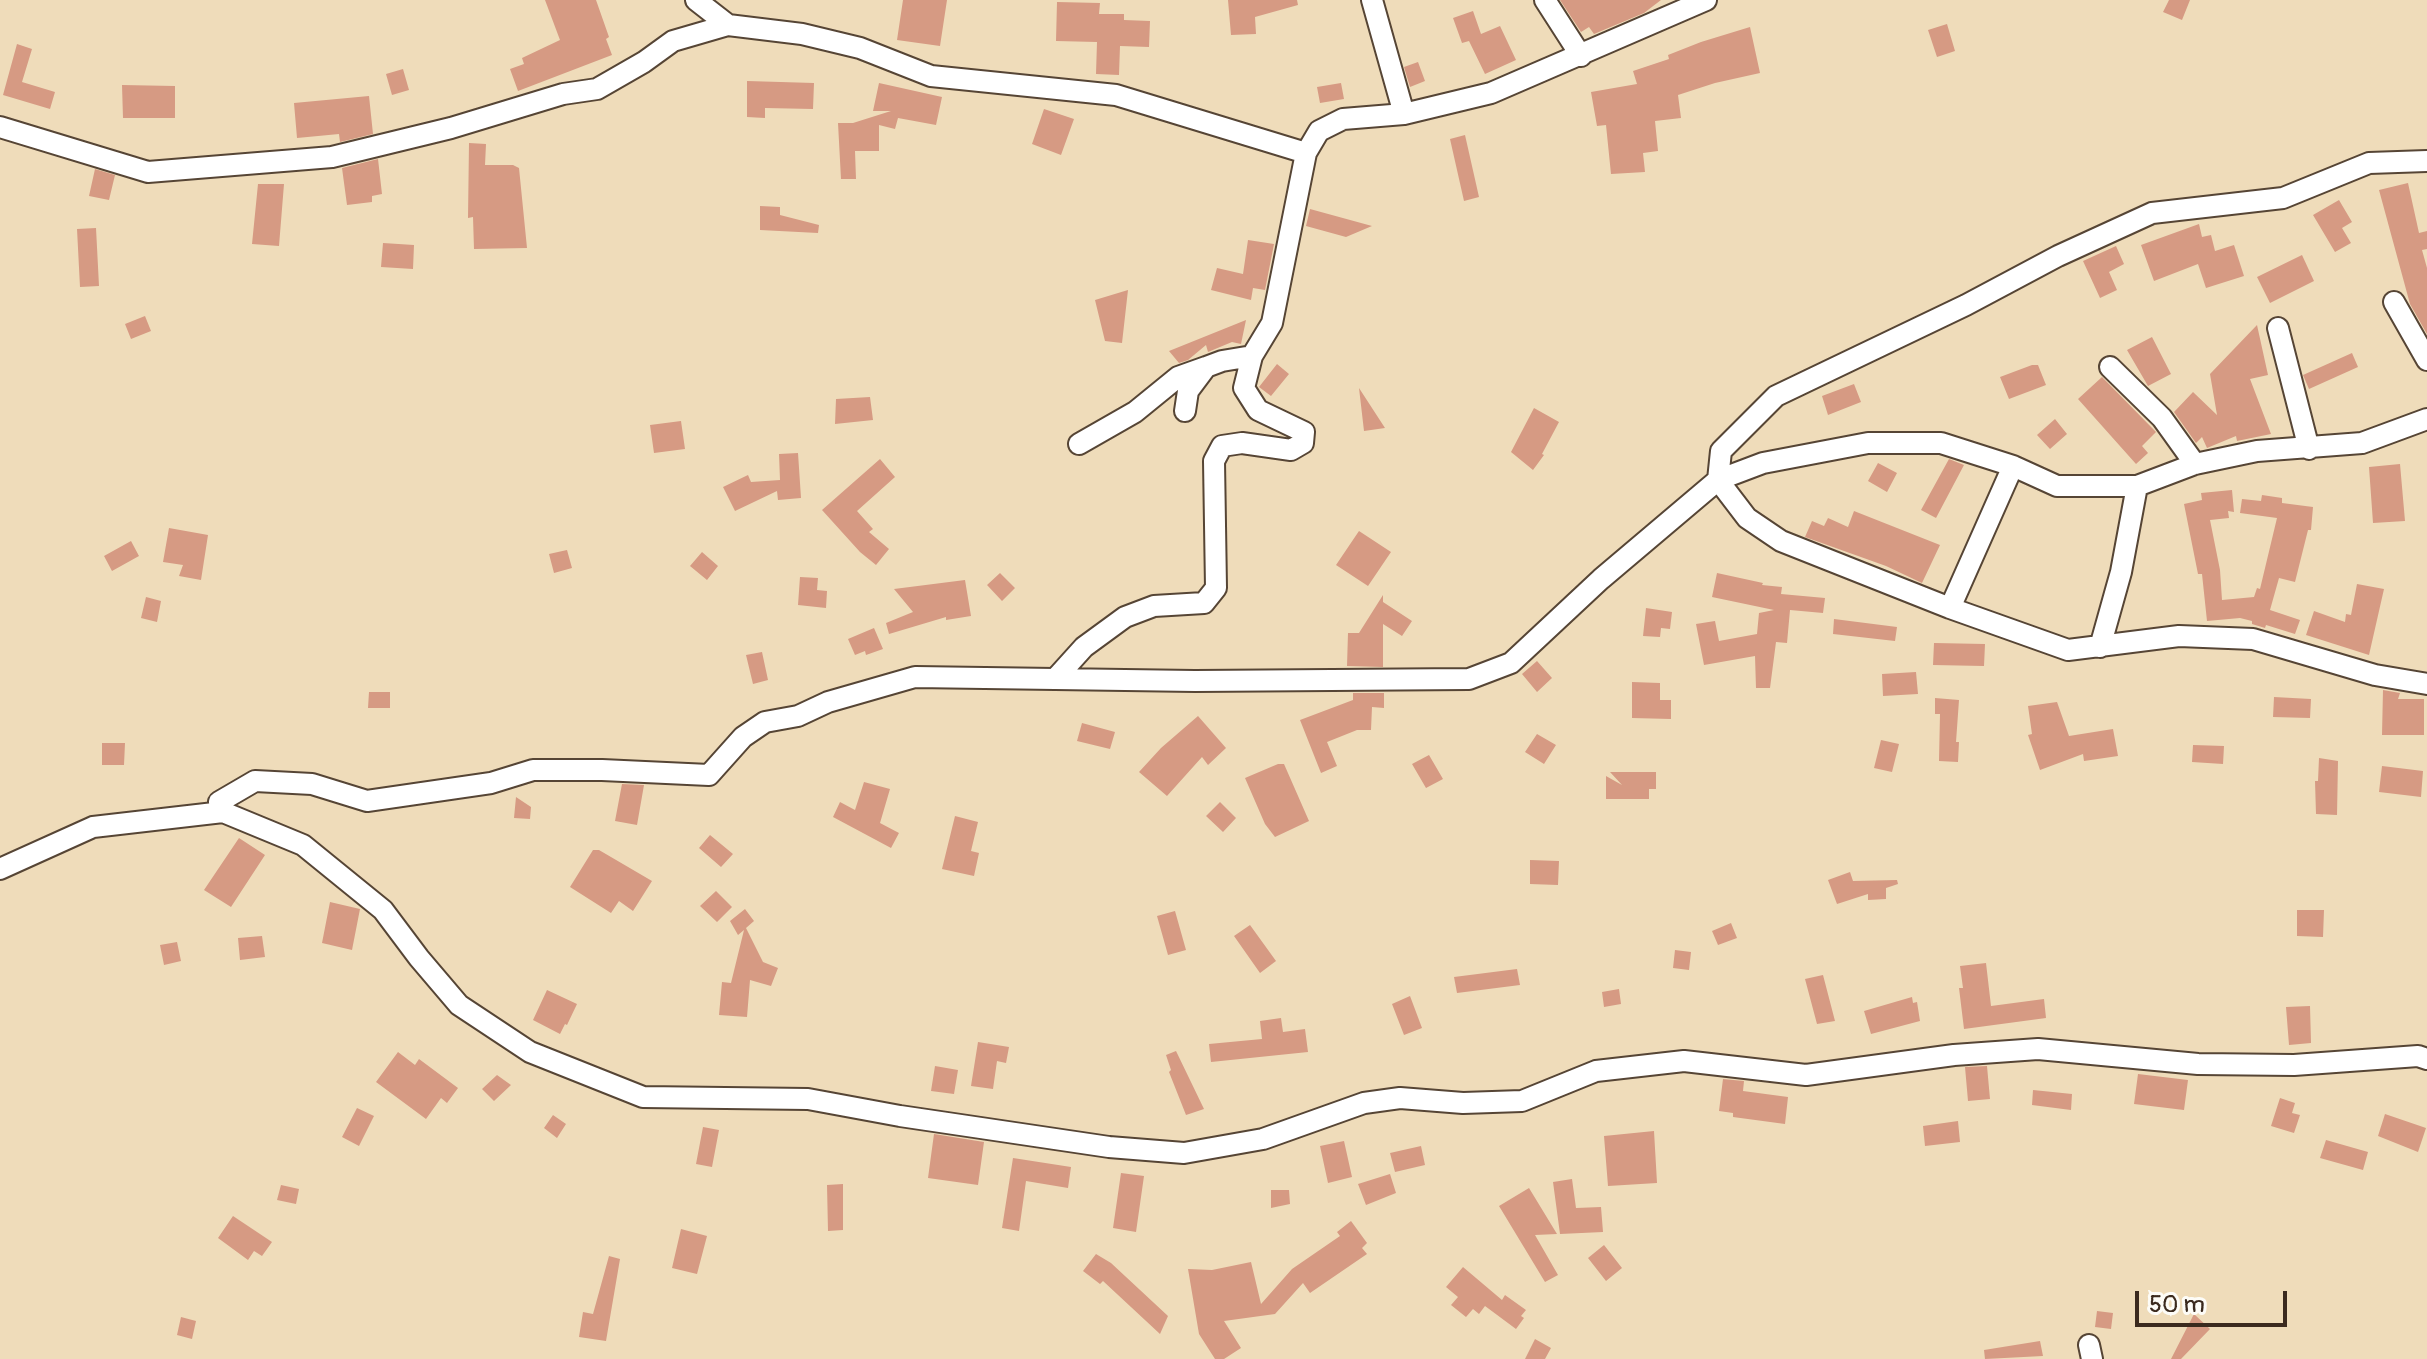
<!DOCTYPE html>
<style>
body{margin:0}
#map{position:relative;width:2427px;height:1359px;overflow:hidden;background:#efdcba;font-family:Pangolin,sans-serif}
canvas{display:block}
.scale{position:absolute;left:2135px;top:1291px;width:152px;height:36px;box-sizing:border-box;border:4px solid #3b2a1e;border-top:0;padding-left:10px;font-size:24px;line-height:28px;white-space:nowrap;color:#3b2a1e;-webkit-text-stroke:6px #fdfcf7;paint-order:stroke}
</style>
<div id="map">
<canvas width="2427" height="1359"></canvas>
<div class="scale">50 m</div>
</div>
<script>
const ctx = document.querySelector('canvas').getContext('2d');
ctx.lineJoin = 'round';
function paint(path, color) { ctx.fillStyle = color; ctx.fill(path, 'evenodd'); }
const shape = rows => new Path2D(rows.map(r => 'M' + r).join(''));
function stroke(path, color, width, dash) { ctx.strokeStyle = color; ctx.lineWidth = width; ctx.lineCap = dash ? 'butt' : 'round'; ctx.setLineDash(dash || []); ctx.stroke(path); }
const building = shape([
 [545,0,596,0,609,37,606,39,612,55,518,91,510,69,524,64,522,58,560,40],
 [903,0,947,0,940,46,897,40],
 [1228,0,1297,0,1298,5,1255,17,1256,34,1231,35],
 [1560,0,1661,0,1644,13,1594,34,1589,27,1581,32],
 [2169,0,2190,0,2182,20,2163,12],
 [1057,2,1100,3,1099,14,1124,14,1124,20,1150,21,1149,47,1120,46,1119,75,1096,74,1097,42,1056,41],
 [1473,11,1481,34,1500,26,1516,60,1485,74,1469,41,1462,43,1453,18],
 [1947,24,1955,51,1937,57,1928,30],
 [1750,27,1760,73,1715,83,1678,95,1681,118,1655,121,1658,151,1643,153,1645,172,1611,174,1606,125,1597,126,1591,92,1637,84,1633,71,1669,59,1668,55,1701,42],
 [17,44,32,49,22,82,55,92,50,109,3,95],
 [1418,62,1425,81,1410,87,1404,67],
 [403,69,409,90,392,95,386,74],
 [747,81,814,83,813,109,765,108,765,118,747,117],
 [879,83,942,97,936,125,898,118,895,129,879,125,879,151,855,151,856,179,841,179,838,123,853,123,891,111,873,111],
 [1341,83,1344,99,1320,103,1317,87],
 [122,85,175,86,175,118,123,118],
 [369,96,373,134,340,142,339,134,297,138,294,103],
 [1044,109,1074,119,1061,155,1032,144],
 [1465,135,1479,197,1464,201,1450,139],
 [469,143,486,144,485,165,513,165,519,168,527,248,474,249,473,217,468,218],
 [378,159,382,194,372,196,372,202,347,205,342,168],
 [95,169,115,175,109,200,89,196],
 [2408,183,2419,233,2427,231,2427,249,2422,250,2427,268,2427,334,2410,304,2379,190],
 [258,184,284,184,279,246,252,244],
 [2339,200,2352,222,2342,228,2351,243,2335,252,2313,215],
 [760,206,780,207,780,215,819,225,818,233,760,230],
 [1310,209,1372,226,1346,237,1306,226],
 [2199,224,2202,237,2211,235,2215,251,2234,245,2244,276,2206,288,2198,264,2154,281,2141,245],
 [96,228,99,286,80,287,77,229],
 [1248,240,1274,244,1265,290,1253,288,1251,300,1211,290,1217,268,1243,274],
 [383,243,414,245,413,269,381,267],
 [2116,246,2124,264,2109,272,2117,290,2100,298,2083,261],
 [2302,255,2314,281,2270,303,2257,277],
 [1128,290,1122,343,1105,341,1095,300],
 [145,316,151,331,131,339,125,324],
 [1246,320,1241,344,1232,342,1208,352,1206,345,1188,360,1179,363,1169,351],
 [2257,325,2268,375,2250,379,2271,434,2237,441,2236,436,2207,448,2202,437,2196,443,2174,412,2193,392,2217,415,2210,374],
 [2152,337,2171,374,2148,386,2127,350],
 [2352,353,2358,367,2309,389,2303,375],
 [1277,364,1289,374,1271,396,1259,387],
 [2032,365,2038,365,2046,385,2009,399,2000,377],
 [2102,377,2156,432,2142,446,2148,453,2136,464,2078,399],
 [1854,384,1861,402,1828,415,1822,396],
 [1359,388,1385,428,1364,431],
 [870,397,873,420,835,424,836,399],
 [1534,408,1559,422,1542,454,1544,455,1533,470,1511,452],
 [2055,419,2067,434,2050,449,2037,435],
 [681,421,685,449,654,453,650,425],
 [798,453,801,498,778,500,777,491,735,511,723,487,748,475,751,482,780,480,779,454],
 [880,459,895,477,857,511,873,529,869,532,889,549,876,565,860,552,822,510],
 [1949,459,1964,465,1936,518,1921,510],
 [1878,463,1897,473,1887,492,1868,481],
 [2400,464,2405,521,2373,523,2369,467],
 [2232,490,2234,512,2228,511,2229,518,2210,520,2220,570,2222,600,2254,597,2257,588,2260,589,2277,518,2240,513,2242,499,2261,501,2262,495,2282,498,2282,503,2313,507,2311,530,2308,530,2295,582,2279,578,2270,610,2300,620,2295,634,2266,625,2265,628,2252,624,2252,621,2240,618,2207,621,2202,574,2198,574,2184,504,2202,500,2201,493],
 [1854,511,1940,545,1922,583,1886,566,1805,537,1812,521,1824,526,1828,518,1848,527],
 [169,528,208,535,201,580,179,576,183,565,163,562],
 [1359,531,1391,552,1368,586,1336,565],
 [131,541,139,556,112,571,104,556],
 [567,550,572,568,554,573,549,554],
 [702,552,718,566,707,580,690,566],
 [1000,573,1015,588,1002,601,987,585],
 [1717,573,1763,583,1762,585,1782,587,1781,594,1825,598,1823,613,1790,610,1787,643,1776,642,1770,688,1756,688,1755,656,1704,665,1696,624,1715,621,1719,641,1757,634,1759,613,1774,610,1712,597],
 [800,577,818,578,817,590,827,591,826,608,798,605],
 [965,580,971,616,946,620,946,617,889,634,886,623,913,612,894,589],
 [2357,584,2384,589,2369,655,2306,635,2314,611,2345,622,2346,614,2351,615],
 [1383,595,1383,602,1412,621,1402,636,1383,624,1383,667,1347,666,1348,633,1359,633],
 [146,597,161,601,157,622,141,618],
 [1646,608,1672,612,1670,629,1661,628,1660,637,1643,636],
 [1834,619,1897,627,1895,641,1833,634],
 [874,628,883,649,866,655,865,651,855,655,848,639],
 [1934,643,1985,644,1984,666,1933,665],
 [762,652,768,680,753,684,746,655],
 [1537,661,1552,678,1537,692,1522,674],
 [1916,672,1918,694,1883,696,1882,674],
 [1632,682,1660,683,1660,700,1671,700,1671,719,1632,718],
 [2383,690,2400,693,2398,699,2424,699,2424,735,2382,735],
 [369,692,390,692,390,708,368,708],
 [1353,693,1384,693,1384,708,1372,707,1371,730,1357,730,1327,742,1337,766,1321,773,1300,720,1353,700],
 [2274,697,2311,699,2310,718,2273,717],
 [1935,698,1959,700,1956,742,1959,742,1958,762,1939,761,1940,714,1935,714],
 [2057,702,2069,736,2113,729,2118,756,2084,761,2083,754,2040,770,2028,735,2032,734,2028,706],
 [1198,716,1226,748,1208,765,1202,757,1167,796,1139,772,1161,748],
 [1082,723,1115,732,1110,749,1077,741],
 [1537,734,1556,745,1544,764,1525,752],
 [1881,740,1899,744,1892,772,1874,768],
 [102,743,125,743,124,765,102,765],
 [2193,745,2224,746,2223,764,2192,762],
 [1429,755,1443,779,1426,788,1412,764],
 [2319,758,2338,761,2337,815,2316,814,2315,781,2318,781],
 [1278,764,1284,764,1309,821,1275,837,1265,824,1245,778],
 [2382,766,2423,771,2421,797,2379,792],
 [1610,772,1656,772,1656,789,1649,789,1649,799,1606,799,1606,776,1622,785],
 [864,782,890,789,880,823,899,833,891,848,833,817,840,802,855,810],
 [622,784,644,785,637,825,615,821],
 [516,797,531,807,530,819,514,818],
 [1220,802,1236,818,1223,832,1206,816],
 [955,816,978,822,971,851,979,853,974,876,942,869],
 [710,835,733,854,721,867,699,848],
 [239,838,265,855,231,907,204,890],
 [593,850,599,850,652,881,633,911,619,901,611,913,570,887],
 [1530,860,1559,861,1558,885,1530,884],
 [1850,872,1853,881,1897,880,1898,884,1886,888,1886,899,1868,900,1868,894,1837,904,1828,880],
 [716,891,732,907,717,922,700,906],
 [330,902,360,909,352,950,322,943],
 [745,909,754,921,746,928,763,962,778,968,771,986,750,980,747,1017,719,1015,722,982,731,983,744,930,738,935,730,921],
 [2297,910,2324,910,2323,937,2297,936],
 [1175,911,1186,950,1168,955,1157,916],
 [1731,923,1737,938,1718,945,1712,931],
 [1250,925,1276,961,1260,973,1234,936],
 [262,936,265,957,240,960,238,938],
 [177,942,181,961,164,965,160,945],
 [1675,950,1691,952,1689,970,1673,968],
 [1986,963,1991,1006,2044,999,2046,1018,1964,1029,1959,988,1963,988,1960,966],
 [1517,969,1520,985,1457,993,1454,977],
 [1823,975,1835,1021,1817,1024,1805,979],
 [1619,989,1621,1004,1604,1007,1602,992],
 [547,990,577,1004,567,1025,565,1024,560,1034,533,1020],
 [1410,996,1422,1028,1404,1035,1392,1004],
 [1912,997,1913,1003,1917,1002,1920,1021,1871,1034,1864,1011],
 [2310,1006,2311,1043,2289,1045,2286,1007],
 [1281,1018,1283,1032,1305,1029,1308,1052,1211,1062,1209,1044,1262,1039,1260,1021],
 [978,1042,1009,1047,1006,1063,997,1061,993,1089,971,1086],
 [1176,1051,1204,1109,1186,1115,1169,1072,1171,1070,1166,1055],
 [398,1052,415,1065,419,1059,458,1088,447,1103,441,1098,426,1119,376,1082],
 [935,1066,958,1070,954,1094,931,1091],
 [1987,1066,1990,1099,1968,1101,1965,1067],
 [2138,1074,2188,1080,2184,1110,2134,1104],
 [497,1075,511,1085,494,1101,482,1089],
 [1723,1079,1744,1081,1743,1091,1788,1097,1785,1124,1733,1117,1733,1113,1719,1111],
 [2033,1090,2072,1094,2071,1110,2032,1105],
 [2280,1098,2295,1103,2292,1113,2300,1115,2294,1133,2271,1126],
 [357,1108,374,1116,359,1146,342,1137],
 [2385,1114,2426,1128,2418,1152,2378,1136],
 [553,1115,566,1124,557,1138,544,1128],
 [1958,1121,1960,1142,1925,1146,1923,1126],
 [703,1127,719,1130,712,1167,696,1164],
 [1654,1131,1657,1183,1608,1186,1604,1136],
 [934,1134,984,1142,978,1185,928,1178],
 [2326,1140,2368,1152,2363,1170,2320,1158],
 [1344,1141,1352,1177,1328,1183,1320,1146],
 [1421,1146,1425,1165,1395,1172,1390,1153],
 [1013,1158,1071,1167,1068,1188,1026,1181,1019,1231,1002,1228],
 [1121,1173,1144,1176,1136,1232,1113,1228],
 [1390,1174,1396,1193,1366,1205,1358,1184],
 [1572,1179,1576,1208,1601,1207,1603,1232,1560,1234,1553,1182],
 [843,1184,843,1230,828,1231,827,1185],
 [281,1185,299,1189,296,1204,277,1200],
 [1529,1188,1557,1234,1535,1235,1558,1275,1545,1282,1499,1206],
 [1271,1190,1289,1190,1290,1204,1271,1208],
 [233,1216,272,1242,262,1256,254,1251,248,1260,218,1238],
 [1351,1221,1367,1243,1362,1248,1367,1254,1310,1293,1303,1283,1275,1314,1224,1321,1241,1348,1224,1359,1215,1359,1199,1334,1188,1269,1212,1270,1251,1262,1261,1304,1292,1269,1340,1236,1337,1232],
 [681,1229,707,1236,697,1274,672,1268],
 [1604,1245,1622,1268,1606,1281,1588,1258],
 [1096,1254,1111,1263,1168,1316,1160,1334,1103,1281,1100,1284,1083,1271],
 [609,1256,620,1259,606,1341,579,1337,583,1312,593,1314],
 [1463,1267,1502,1300,1505,1295,1526,1310,1521,1316,1524,1318,1516,1329,1485,1306,1479,1314,1473,1309,1466,1317,1451,1305,1458,1297,1446,1287],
 [2097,1311,2113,1313,2111,1329,2095,1327],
 [2194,1314,2210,1329,2181,1359,2171,1359],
 [181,1317,196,1321,192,1339,177,1335],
 [1535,1339,1551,1348,1545,1359,1525,1359],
 [2040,1341,2043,1356,1985,1359,1984,1350]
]);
const minor = shape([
 [696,0,728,25],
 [1372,0,1404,114],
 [1545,0,1581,56],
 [0,127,148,172,332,157,451,128,563,94,597,89,644,62,673,41,728,25,802,34,860,48,931,76,1116,95,1306,153,1319,131,1343,119,1404,114,1491,93,1706,0],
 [2427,161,2369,163,2283,198,2152,213,2058,256,1966,305,1776,396,1721,451,1718,480,1747,518,1781,541,1950,608,2068,650,2179,636,2253,639,2375,675,2427,684],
 [2394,302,2427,360],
 [2278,328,2309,449],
 [2110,367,2162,418,2195,464],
 [1185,411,1188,391,1206,367,1222,361,1252,356],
 [2427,419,2362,443,2257,451,2195,464,2137,486,2057,486,2013,466,1941,443,1868,443,1763,463,1718,480,1601,579,1511,663,1469,679,1195,681,915,677,828,702,798,716,765,722,743,737,709,775,602,770,533,770,491,783,367,801,312,784,255,781,219,802,223,812,303,845,383,910,419,958,459,1005,530,1052,643,1097,808,1099,900,1116,1109,1147,1184,1153,1263,1139,1364,1103,1400,1098,1463,1103,1522,1101,1596,1071,1684,1061,1806,1075,1954,1055,2038,1049,2198,1064,2294,1065,2418,1056,2427,1059],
 [1079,444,1135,412,1178,377,1206,367],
 [1950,608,2013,466],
 [2100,647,2121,572,2137,486],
 [1056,678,1084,647,1125,617,1154,606,1204,603,1216,588,1214,461,1222,446,1242,443,1291,450,1303,443,1304,432,1258,410,1244,388,1252,356,1272,323,1306,153],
 [0,869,93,827,223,812],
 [2089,1345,2092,1359]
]);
paint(building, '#d69a83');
stroke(minor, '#564535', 24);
stroke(minor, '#fff', 20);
</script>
